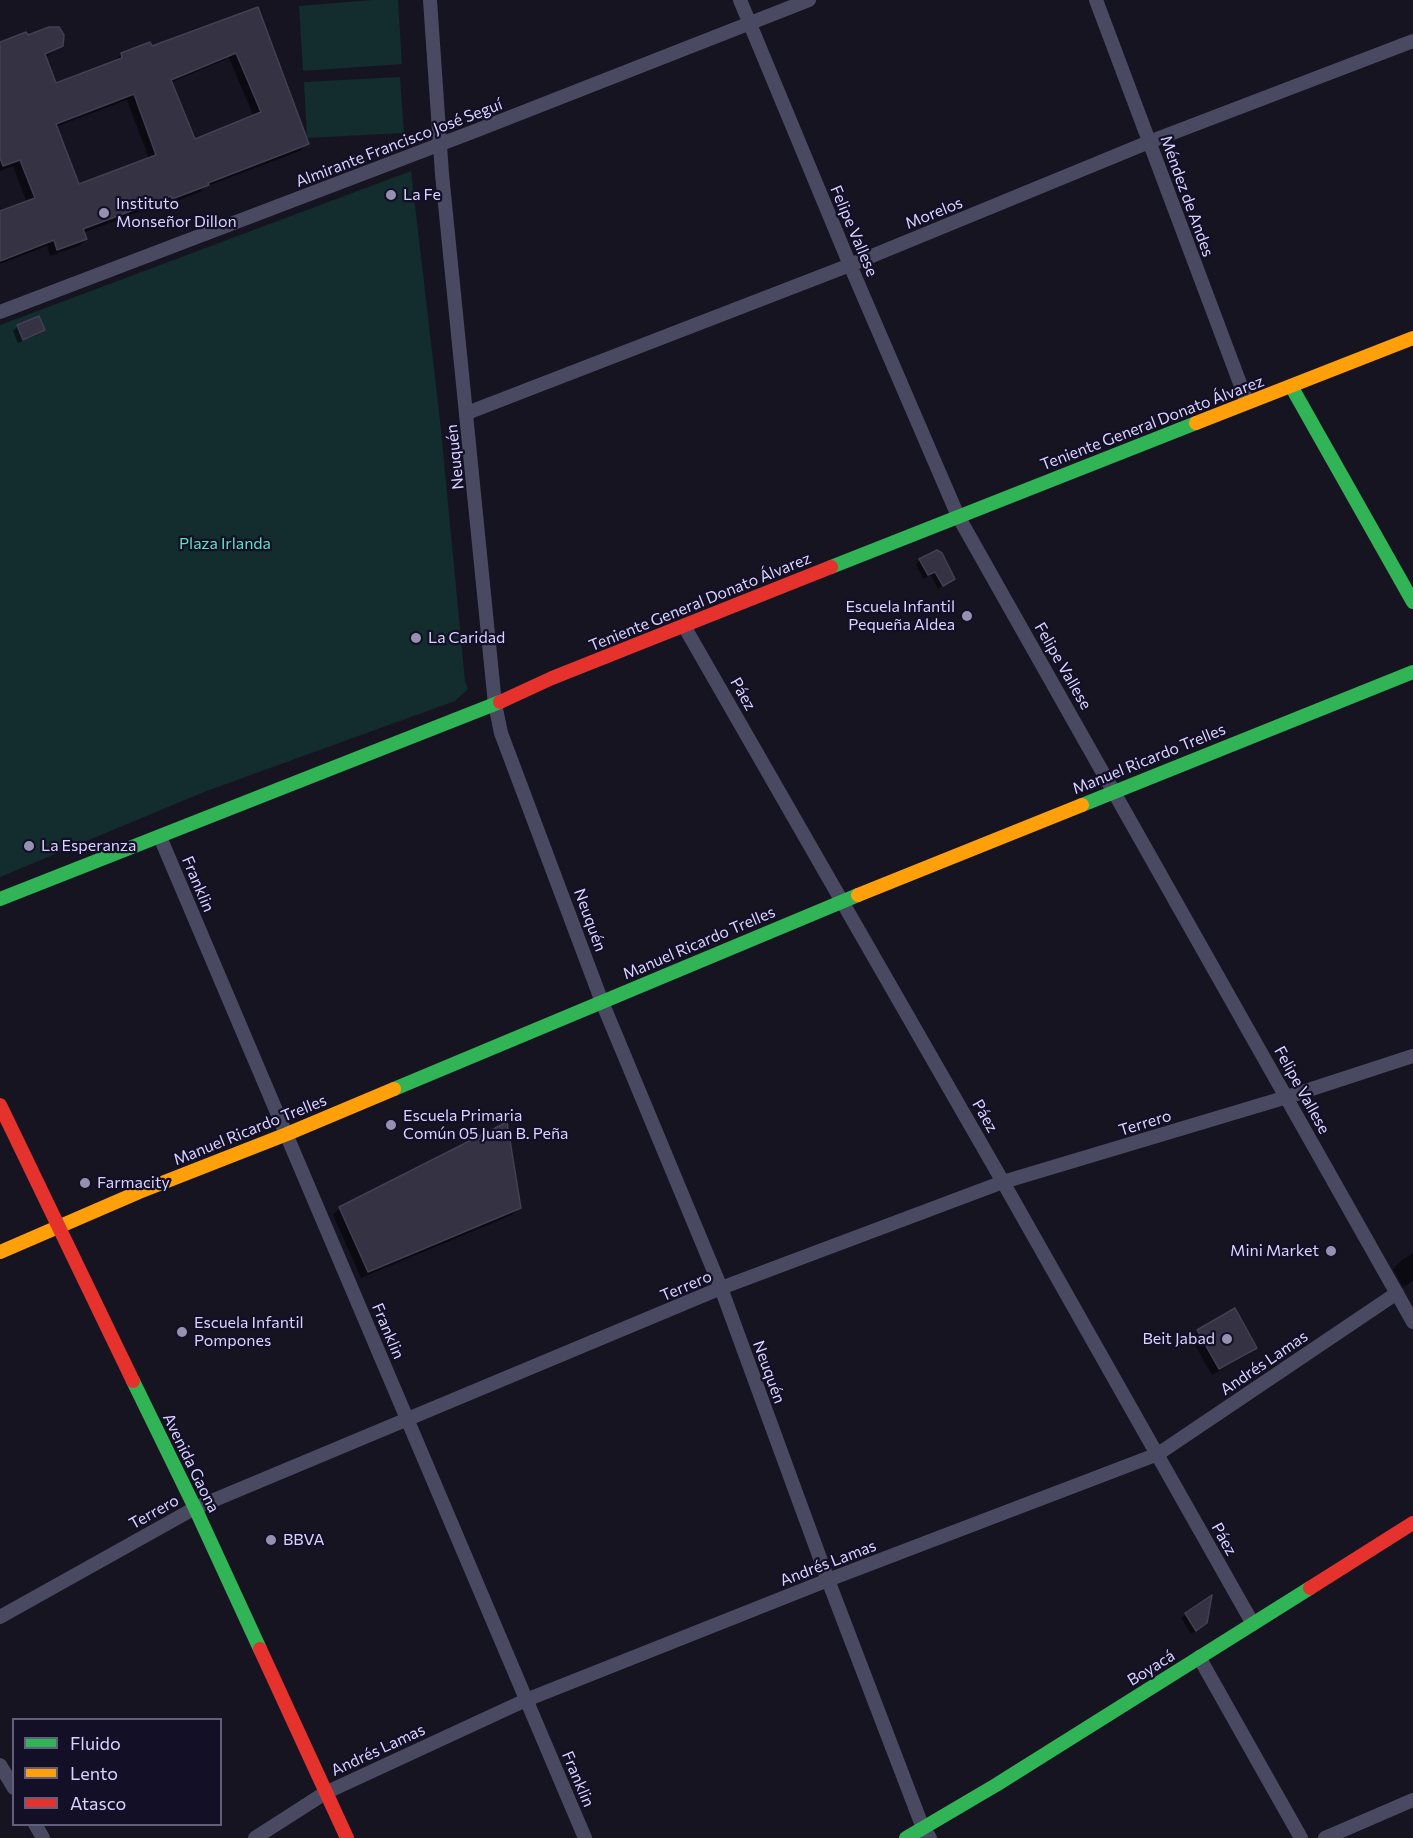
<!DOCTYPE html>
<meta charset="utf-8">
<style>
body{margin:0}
#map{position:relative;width:1413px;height:1838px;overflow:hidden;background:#161421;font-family:Commissioner,sans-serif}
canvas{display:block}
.legend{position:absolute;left:12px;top:1718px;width:210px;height:108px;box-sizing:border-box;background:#130f26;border:2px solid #625e7d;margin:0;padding:8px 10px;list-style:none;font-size:18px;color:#d9d4ff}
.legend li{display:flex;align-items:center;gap:12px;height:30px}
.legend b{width:30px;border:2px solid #625e7d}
</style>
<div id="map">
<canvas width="1413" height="1838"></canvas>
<ul class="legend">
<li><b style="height:8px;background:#30b455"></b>Fluido</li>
<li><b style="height:8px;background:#ff9f0a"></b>Lento</li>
<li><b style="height:8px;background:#e5322d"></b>Atasco</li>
</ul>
</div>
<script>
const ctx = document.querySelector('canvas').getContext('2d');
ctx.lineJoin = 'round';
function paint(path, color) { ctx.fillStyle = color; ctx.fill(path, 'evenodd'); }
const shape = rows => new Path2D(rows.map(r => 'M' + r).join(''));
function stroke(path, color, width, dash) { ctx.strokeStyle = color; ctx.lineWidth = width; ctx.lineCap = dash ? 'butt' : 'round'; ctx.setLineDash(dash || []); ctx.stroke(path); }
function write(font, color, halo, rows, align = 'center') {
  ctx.font = font + ' Commissioner,sans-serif'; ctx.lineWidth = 4.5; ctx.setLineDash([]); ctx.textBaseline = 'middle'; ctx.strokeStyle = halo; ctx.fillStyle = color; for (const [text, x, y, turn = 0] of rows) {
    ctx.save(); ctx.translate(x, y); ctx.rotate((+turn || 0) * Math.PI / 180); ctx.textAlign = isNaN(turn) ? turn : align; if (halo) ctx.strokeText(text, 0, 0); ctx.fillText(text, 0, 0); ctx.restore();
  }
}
const green = shape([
 [372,0,398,0,402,64,303,71,299,6],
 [400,77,404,133,307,138,304,82],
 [411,171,440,420,465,681,468,689,455,701,204,792,0,877,0,325]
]);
const shadow = shape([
 [257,9,307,144,300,151,205,187,200,192,166,205,165,202,83,233,86,239,79,246,50,256,47,246,0,264,0,213,27,203,13,166,0,171,0,43,27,36,58,48,45,58,55,85,115,61,121,54,151,48],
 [229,58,254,117,194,141,170,83],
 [127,100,149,159,78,186,56,127],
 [39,318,43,330,39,334,18,343,13,331,17,327],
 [920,560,953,579,938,589,931,575,923,579,916,564],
 [340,1208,519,1208,512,1215,361,1278,333,1215],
 [1413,1253,1413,1281,1403,1287,1393,1269,1402,1260],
 [1198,1331,1256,1348,1249,1354,1212,1375,1191,1338],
 [1210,1598,1206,1623,1191,1634,1181,1618]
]);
const building = shape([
 [258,7,309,144,208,183,209,185,172,199,171,196,83,229,87,239,57,250,54,240,0,261,0,211,35,198,20,160,3,166,0,158,0,42,26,32,28,35,49,27,59,27,64,35,63,46,45,54,56,83,122,58,121,53,150,42,152,46,258,7],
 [236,53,261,112,195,139,171,80,236,53],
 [134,94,156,155,79,184,56,124,134,94],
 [39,316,45,330,23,340,17,325,39,316],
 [937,550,942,553,955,579,943,586,935,572,928,575,919,559,937,550],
 [507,1122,521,1208,368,1272,339,1207,507,1122],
 [1235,1308,1257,1348,1219,1369,1197,1330,1235,1308],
 [1212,1595,1207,1623,1196,1631,1185,1613,1212,1595]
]);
const street = shape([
 [430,0,442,174,495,704,501,733,602,1002,721,1288,828,1580,923,1828,930,1838],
 [740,0,850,265,958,516,1413,1322],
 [1096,0,1247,402],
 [0,312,475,131,809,0],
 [467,413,850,265,1149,142,1413,41],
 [684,626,1003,1182,1253,1624],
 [160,837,585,1838],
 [0,1617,195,1508,721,1288,1003,1182,1287,1097,1413,1056],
 [1199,1657,1301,1838],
 [0,1765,14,1788],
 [35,1824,43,1838],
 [255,1838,325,1793,526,1700,828,1580,1158,1454,1397,1293],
 [1325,1838,1413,1800]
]);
const fast = shape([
 [1291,386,1413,602],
 [831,567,1196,423],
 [1082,805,1413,672],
 [0,899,500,702],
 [394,1089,858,895],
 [133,1381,195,1508,260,1649],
 [906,1838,996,1785,1310,1588]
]);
const slow = shape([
 [1196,423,1413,338],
 [858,895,1082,805],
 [0,1252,139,1192,287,1134,394,1089]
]);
const jam = shape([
 [500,702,552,678,831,567],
 [0,1105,133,1381],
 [1310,1588,1413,1523],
 [260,1649,347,1838]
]);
const markers = [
 [391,195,6,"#9591b1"],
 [104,213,6,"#9591b1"],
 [967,616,6,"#9591b1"],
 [416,638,6,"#9591b1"],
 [29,846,6,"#9591b1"],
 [391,1125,6,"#9591b1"],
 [85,1183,6,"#9591b1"],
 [1331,1251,6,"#9591b1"],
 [182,1332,6,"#9591b1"],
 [1227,1339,6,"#9591b1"],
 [271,1540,6,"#9591b1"]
];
const streetNames = [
 ["Almirante Francisco José Seguí",399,143,-21],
 ["Méndez de Andes",1187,196,70],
 ["Morelos",934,213,-22],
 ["Felipe Vallese",854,231,67],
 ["Teniente General Donato Álvarez",1152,423,-21],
 ["Neuquén",455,457,-96],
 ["Teniente General Donato Álvarez",700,602,-22],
 ["Felipe Vallese",1063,666,60],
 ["Páez",743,694,60],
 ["Manuel Ricardo Trelles",1149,759,-22],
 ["Franklin",198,884,67],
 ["Neuquén",590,920,70],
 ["Manuel Ricardo Trelles",699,943,-23],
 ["Felipe Vallese",1302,1090,61],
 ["Páez",985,1116,60],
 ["Terrero",1145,1123,-17],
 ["Manuel Ricardo Trelles",250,1130,-22],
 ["Terrero",686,1286,-23],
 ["Franklin",388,1331,67],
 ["Andrés Lamas",1264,1363,-34],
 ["Neuquén",769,1372,70],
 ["Avenida Gaona",191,1463,64],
 ["Terrero",154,1512,-29],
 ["Páez",1224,1539,61],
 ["Andrés Lamas",828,1563,-21],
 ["Boyacá",1151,1668,-32],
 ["Andrés Lamas",378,1750,-25],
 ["Franklin",578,1779,67]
];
const poiNames = [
 ["La Fe",403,195],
 ["Instituto",116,204],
 ["Monseñor Dillon",116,222],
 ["Escuela Infantil",955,607,"right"],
 ["Pequeña Aldea",955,625,"right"],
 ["La Caridad",428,638],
 ["La Esperanza",41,846],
 ["Escuela Primaria",403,1116],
 ["Común 05 Juan B. Peña",403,1134],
 ["Farmacity",97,1183],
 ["Mini Market",1319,1251,"right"],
 ["Escuela Infantil",194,1323],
 ["Pompones",194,1341],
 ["Beit Jabad",1215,1339,"right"],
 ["BBVA",283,1540]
];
const parkNames = [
 ["Plaza Irlanda",225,544]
];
paint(green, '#132c2d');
paint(shadow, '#0007');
paint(building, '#343243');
stroke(building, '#433f54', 1.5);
stroke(street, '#4a4962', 14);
stroke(fast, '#30b455', 14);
stroke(slow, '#ff9f0a', 14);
stroke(jam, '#e5322d', 14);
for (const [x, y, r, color] of markers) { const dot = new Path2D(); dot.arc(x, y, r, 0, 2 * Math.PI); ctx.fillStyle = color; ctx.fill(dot); stroke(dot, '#130f26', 2); }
write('16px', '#d9d4ff', '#130f26', streetNames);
write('16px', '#d9d4ff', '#130f26', poiNames, 'left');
write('16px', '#5fe0c0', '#130f26', parkNames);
</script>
